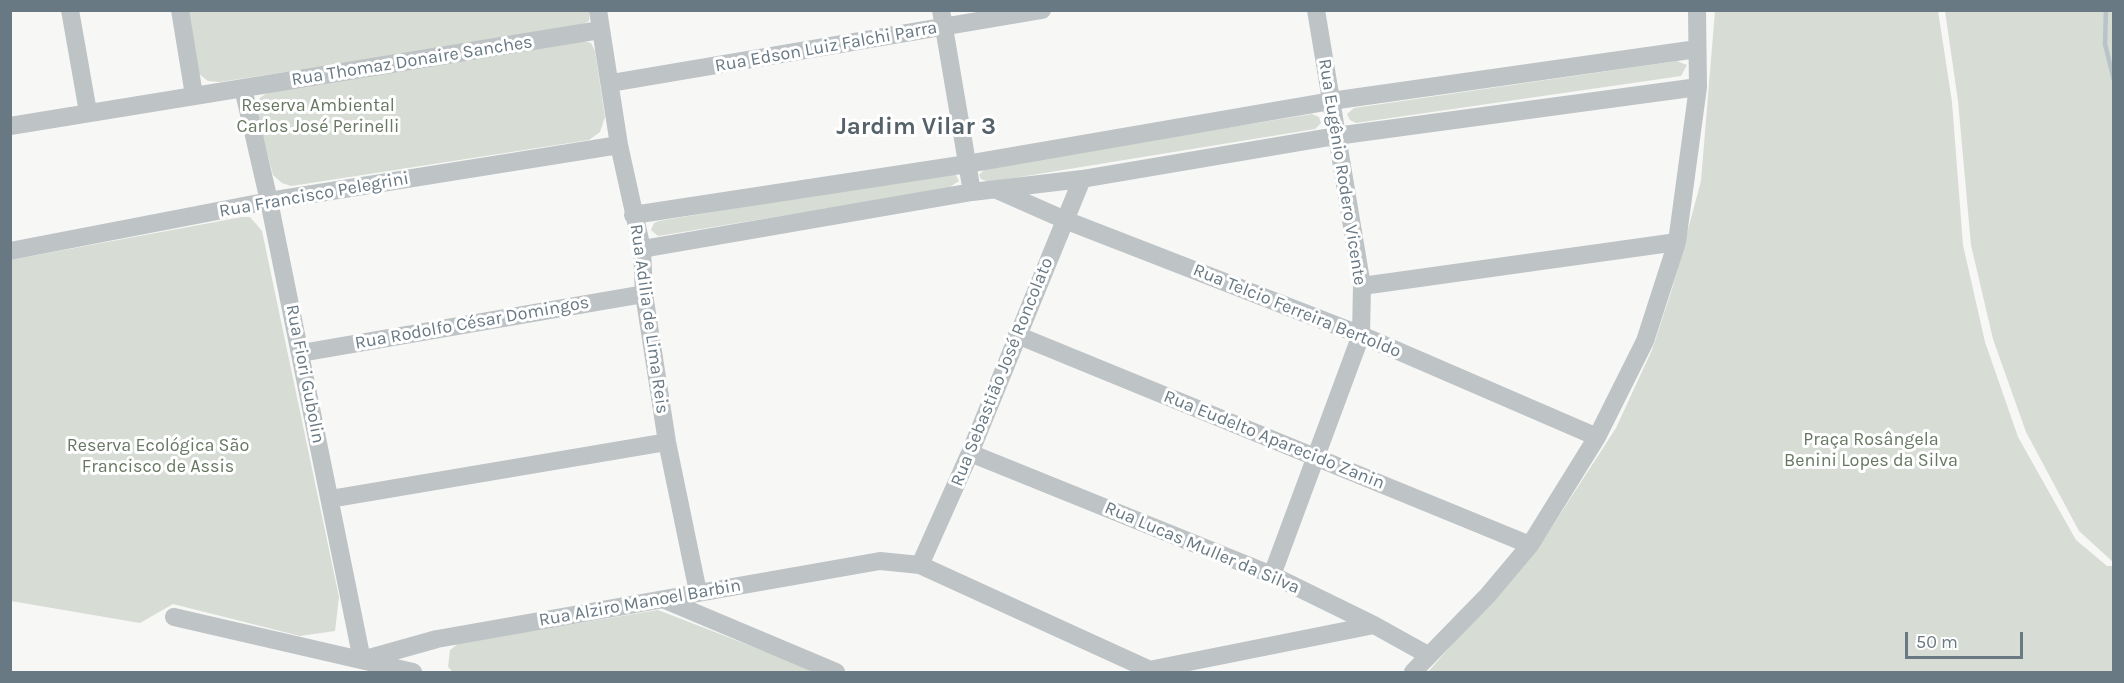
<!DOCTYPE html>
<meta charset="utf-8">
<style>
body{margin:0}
#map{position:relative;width:2124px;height:683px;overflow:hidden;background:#f7f7f5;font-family:Karla,sans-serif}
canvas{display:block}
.frame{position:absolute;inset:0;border:12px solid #687984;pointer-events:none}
.scale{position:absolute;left:1905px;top:632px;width:118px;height:27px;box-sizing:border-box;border:3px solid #687984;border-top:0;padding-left:8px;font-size:18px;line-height:21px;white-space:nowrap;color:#687984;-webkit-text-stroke:4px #fff;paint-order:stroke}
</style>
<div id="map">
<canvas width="2124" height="683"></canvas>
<div class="frame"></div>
<div class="scale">50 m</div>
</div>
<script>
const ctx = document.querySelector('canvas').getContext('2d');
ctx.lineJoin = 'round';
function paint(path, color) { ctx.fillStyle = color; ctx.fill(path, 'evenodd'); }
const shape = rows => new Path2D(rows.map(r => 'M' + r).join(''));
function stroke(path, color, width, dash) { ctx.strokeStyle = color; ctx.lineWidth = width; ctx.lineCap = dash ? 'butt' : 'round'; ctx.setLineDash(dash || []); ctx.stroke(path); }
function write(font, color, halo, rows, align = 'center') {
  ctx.font = font + ' Karla,sans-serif'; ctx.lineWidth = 6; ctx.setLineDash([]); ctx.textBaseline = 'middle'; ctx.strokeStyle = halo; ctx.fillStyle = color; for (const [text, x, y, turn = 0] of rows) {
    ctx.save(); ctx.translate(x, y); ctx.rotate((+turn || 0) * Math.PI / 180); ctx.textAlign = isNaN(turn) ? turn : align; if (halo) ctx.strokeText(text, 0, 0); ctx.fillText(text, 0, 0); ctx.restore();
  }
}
const green = shape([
 [188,11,590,11,589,21,576,27,220,82,208,81,199,74],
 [1715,11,1938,11,1952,102,1963,245,1985,342,2018,437,2076,540,2107,566,2113,566,2113,672,1428,672,1544,539,1616,428,1652,350,1672,289,1701,181],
 [1945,11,2113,11,2113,562,2079,531,2026,432,1993,339,1971,245,1958,101],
 [578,39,591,43,595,51,605,117,600,132,589,140,291,186,282,183,273,175,257,114,259,99,269,91],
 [1677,61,1687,65,1681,76,1356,123,1350,120,1347,114,1354,108],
 [1312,114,1319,117,1321,123,1315,129,989,182,981,179,979,175,987,167],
 [946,173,956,175,959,181,947,189,658,236,651,230,654,223,659,221],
 [242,217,250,217,262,231,339,597,335,631,300,636,173,604,140,623,11,601,10,260],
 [658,610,818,672,453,672,448,667,450,650,459,643]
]);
const stream = shape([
 [2106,10,2105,44,2114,80]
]);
const street = shape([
 [70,10,88,112],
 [180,10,194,95],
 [598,10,619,145,642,249,644,294,667,442,698,592],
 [941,10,972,192],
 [611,83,1042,10],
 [243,88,269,201,362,660],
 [10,126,600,30],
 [997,190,1065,220,1361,335,1597,437],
 [633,215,967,164,1331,101,1697,49],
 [642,249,972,192,1082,179,1336,136,1698,87],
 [10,251,269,201,619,145],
 [1362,286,1677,242],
 [1017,335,1530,545],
 [301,353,644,294],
 [970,453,1272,575,1374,625,1428,655],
 [330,499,667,442],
 [920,565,970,453,1082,179],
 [1272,575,1361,335,1362,286,1316,10],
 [665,600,836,672],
 [174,617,413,672],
 [362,660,437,639,880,561,920,565,1150,670],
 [1139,672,1374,625],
 [1413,672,1488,595,1530,545,1597,437,1645,341,1677,242,1698,87,1697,10]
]);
const streetNames = [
 ["Rua Edson Luiz Falchi Parra",826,47,-10],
 ["Rua Thomaz Donaire Sanches",412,61,-9],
 ["Rua Eugênio Rodero Vicente",1342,172,81],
 ["Rua Francisco Pelegrini",314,195,-10],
 ["Rua Telcio Ferreira Bertoldo",1297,311,22],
 ["Rua Adilia de Lima Reis",649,319,82],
 ["Rua Rodolfo César Domingos",472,323,-10],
 ["Rua Sebastião José Roncolato",1002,372,-68],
 ["Rua Fiori Gubolin",305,374,79],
 ["Rua Eudelto Aparecido Zanin",1274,440,22],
 ["Rua Lucas Muller da Silva",1202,548,23],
 ["Rua Alziro Manoel Barbin",640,603,-10]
];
const parkNames = [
 ["Reserva Ambiental",318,106],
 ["Carlos José Perinelli",318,127],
 ["Praça Rosângela",1871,440],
 ["Benini Lopes da Silva",1871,461],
 ["Reserva Ecológica São",158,446],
 ["Francisco de Assis",158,467]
];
const districtNames = [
 ["Jardim Vilar 3",916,127]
];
paint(green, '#d7dcd4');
stroke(stream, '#b8c4c8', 4.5);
stroke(street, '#bec3c6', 18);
write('18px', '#687984', '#fff', streetNames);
write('18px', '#677762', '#fff', parkNames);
write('bold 24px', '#55626a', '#fff', districtNames);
</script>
